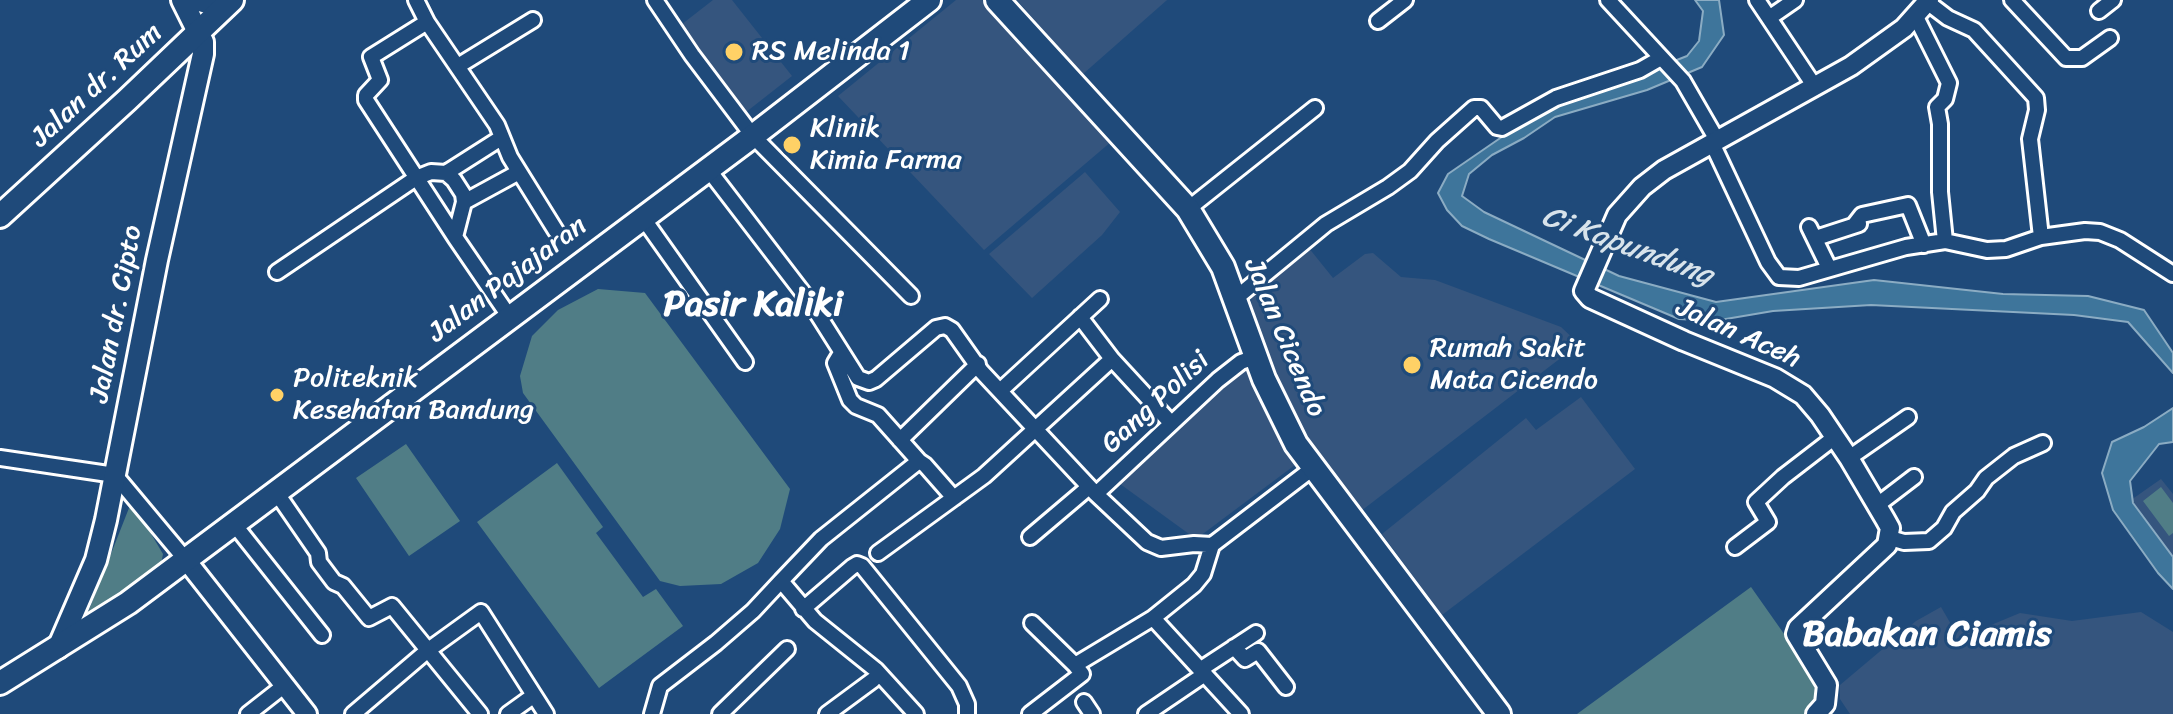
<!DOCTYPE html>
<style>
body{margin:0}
canvas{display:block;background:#1f4a7a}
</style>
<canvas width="2173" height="714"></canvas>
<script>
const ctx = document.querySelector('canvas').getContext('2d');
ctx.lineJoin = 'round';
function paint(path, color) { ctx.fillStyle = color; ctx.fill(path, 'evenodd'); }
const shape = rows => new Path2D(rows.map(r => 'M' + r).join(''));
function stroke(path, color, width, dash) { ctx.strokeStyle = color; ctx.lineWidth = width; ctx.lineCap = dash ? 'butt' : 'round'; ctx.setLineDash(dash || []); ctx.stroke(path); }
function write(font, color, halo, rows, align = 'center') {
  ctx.font = font + ' Sriracha,sans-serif'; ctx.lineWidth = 6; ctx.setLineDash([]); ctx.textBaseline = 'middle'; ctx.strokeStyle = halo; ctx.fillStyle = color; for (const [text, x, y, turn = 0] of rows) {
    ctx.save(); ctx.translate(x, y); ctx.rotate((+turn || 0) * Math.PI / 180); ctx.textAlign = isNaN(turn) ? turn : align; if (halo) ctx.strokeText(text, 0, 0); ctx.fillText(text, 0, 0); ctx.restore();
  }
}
const built = shape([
 [713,0,732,0,792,76,741,116,677,28],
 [956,0,982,0,1112,141,984,250,838,96],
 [1017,0,1167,0,1083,74],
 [1085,172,1120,212,1102,235,1032,298,989,254],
 [1308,247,1333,278,1365,254,1373,253,1401,277,1435,280,1561,327,1579,344,1361,511,1358,510,1332,475,1284,397,1252,309,1251,297,1254,290],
 [1248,364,1263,406,1281,437,1299,462,1196,539,1116,481,1219,383],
 [1581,397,1635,469,1442,615,1382,534,1526,418,1536,430],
 [2161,479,2173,494,2173,559,2131,500],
 [1941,607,1952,626,1979,630,2020,613,2072,621,2141,612,2173,632,2173,714,1850,714,1840,699,1840,685,1916,621]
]);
const green = shape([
 [598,289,645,293,790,489,780,529,758,563,721,584,680,586,660,581,523,393,520,376,532,336,558,310],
 [406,444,460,521,409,556,356,478],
 [557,463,603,527,596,533,643,597,656,589,683,626,599,688,477,522],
 [2161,487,2173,503,2173,533,2169,536,2143,501],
 [134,505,163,554,160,569,91,616,87,615,129,508],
 [1751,587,1820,685,1823,699,1812,714,1577,714]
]);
const water = shape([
 [1695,0,1719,0,1724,35,1702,67,1647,90,1555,117,1524,138,1492,155,1469,174,1462,196,1484,212,1619,276,1716,302,1874,280,2003,294,2088,296,2144,310,2173,353,2173,373,2128,322,2074,315,1871,305,1773,311,1714,321,1679,319,1489,239,1462,226,1447,210,1438,193,1448,174,1557,99,1636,76,1687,56,1699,41,1703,11,1695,0],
 [2173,408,2173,442,2159,444,2130,481,2133,503,2173,557,2173,589,2158,573,2113,510,2102,473,2112,442,2144,427,2173,408]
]);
const minor = shape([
 [416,0,427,22],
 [655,0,692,55,753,136,911,296],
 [1608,0,1683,81,1717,140],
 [1757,0,1815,87],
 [2012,0,2066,58,2082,58,2110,38],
 [1927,2,1948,18,1974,30,2036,98,2037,110,2030,139,2041,237],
 [2099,11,2113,0],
 [1916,17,1949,83,1945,99,1937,107,1940,124,1940,192,1945,241],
 [1769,18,1795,0],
 [1378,21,1405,0],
 [458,66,533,20],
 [1712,143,1768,262,1779,277,1799,278,1906,247,1945,241,1987,250,2006,249,2041,237,2085,231,2100,232,2120,240,2173,274],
 [708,169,810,302,858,378,869,382,876,379,936,328,945,326,952,330,981,371,1096,494,1147,542,1161,548,1194,544,1212,545,1313,468],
 [446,173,501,138],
 [464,202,519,172],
 [1188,209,1315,108],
 [643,218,745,362],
 [1855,224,1862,215,1908,205,1924,245],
 [1809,227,1829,268],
 [1816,238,1859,224],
 [277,272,416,178,431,172,446,173,454,180,463,194,464,202,455,237],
 [1236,298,1326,224,1388,187,1410,171,1437,141,1474,108,1481,108,1497,127,1502,128,1556,98,1640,70,1661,58],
 [509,316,455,237,366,100,366,95,380,80,371,57,427,22,497,125,510,157,556,231],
 [1080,317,1112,359,1171,423],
 [841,353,835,363,850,400,856,406,878,415,919,461],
 [1001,390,1100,299],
 [900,440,978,364],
 [0,458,115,475,186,560],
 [1849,458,1908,417],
 [276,492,318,553,319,562,334,582,343,586,369,618,392,606,480,714],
 [1096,494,1218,380,1241,362,1255,357],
 [1876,506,1914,477],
 [234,524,322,635],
 [1030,537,1089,487],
 [1890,538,1904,542,1929,541,1944,528,1953,512,1977,491,1986,478,2014,456,2043,443],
 [1735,547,1768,522,1756,502,1783,477,1835,437],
 [878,553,984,476,1112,359],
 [781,581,821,539,919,461,925,465,954,498],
 [803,609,852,567,857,564,862,566,959,686,967,704,967,714],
 [1153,618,1241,714],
 [1032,623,1075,665],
 [1234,647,1245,659,1258,651,1286,687],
 [1201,669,1256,633],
 [1084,702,1092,714],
 [248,714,285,685],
 [353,714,427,651,481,612,546,714],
 [508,714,533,696],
 [652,714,660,686,716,643,753,611,781,581,815,621,876,670,916,714],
 [720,714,787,649],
 [827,714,873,680],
 [1030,714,1082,674,1075,665,1153,618,1194,585,1203,574,1212,545],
 [1146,714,1205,674]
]);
const tertiary = shape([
 [186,560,307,714],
 [1816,714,1825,704,1827,685,1796,634,1798,628,1887,545,1890,528,1885,519,1849,458,1820,415,1803,395,1775,378,1684,341,1590,298,1584,291,1617,215,1642,187,1664,170,1851,66,1904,28,1929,0]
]);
const secondary = shape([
 [196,0,224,8],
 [58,648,96,560,106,520,157,260,203,54,203,42,182,0]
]);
const primary = shape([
 [997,0,1188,209,1223,267,1264,379,1296,444,1499,714],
 [0,216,127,100,232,0],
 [0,683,128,603,753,136,929,0]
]);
const markers = [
 [734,52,10,"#ffd166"],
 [792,145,10,"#ffd166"],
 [1412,365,10,"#ffd166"],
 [277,395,8,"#ffd166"]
];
const poiNames = [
 ["RS Melinda 1",752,52],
 ["Klinik",810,129],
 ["Kimia Farma",810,161],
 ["Rumah Sakit",1430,349],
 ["Mata Cicendo",1430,381],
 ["Politeknik",293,379],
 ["Kesehatan Bandung",293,411]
];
const streetNames = [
 ["Jalan dr. Rum",97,86,-43],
 ["Jalan Pajajaran",508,280,-37],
 ["Jalan dr. Cipto",117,314,-79],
 ["Jalan Aceh",1738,334,24],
 ["Jalan Cicendo",1284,338,67],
 ["Gang Polisi",1156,403,-43]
];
const waterNames = [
 ["Ci Kapundung",1627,247,20]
];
const districtNames = [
 ["Pasir Kaliki",753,306],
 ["Babakan Ciamis",1927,636]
];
paint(built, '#35557e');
paint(green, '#507d86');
paint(water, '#3e759b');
stroke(water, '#8bacc3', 2);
stroke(minor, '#fff', 20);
stroke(tertiary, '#fff', 24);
stroke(secondary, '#fff', 26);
stroke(primary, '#fff', 28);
stroke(minor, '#1f4a7a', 14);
stroke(tertiary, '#1f4a7a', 18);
stroke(secondary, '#1f4a7a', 20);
stroke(primary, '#1f4a7a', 22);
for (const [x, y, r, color] of markers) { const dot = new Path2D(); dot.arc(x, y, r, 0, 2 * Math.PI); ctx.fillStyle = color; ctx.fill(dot); stroke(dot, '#1f4a7a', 3); }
write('28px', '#fff', '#1f4a7a', poiNames, 'left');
write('28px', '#fff', '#1f4a7a', streetNames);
write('italic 30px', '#d8e3eb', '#1f4a7a', waterNames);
write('bold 36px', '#fff', '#1f4a7a', districtNames);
</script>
